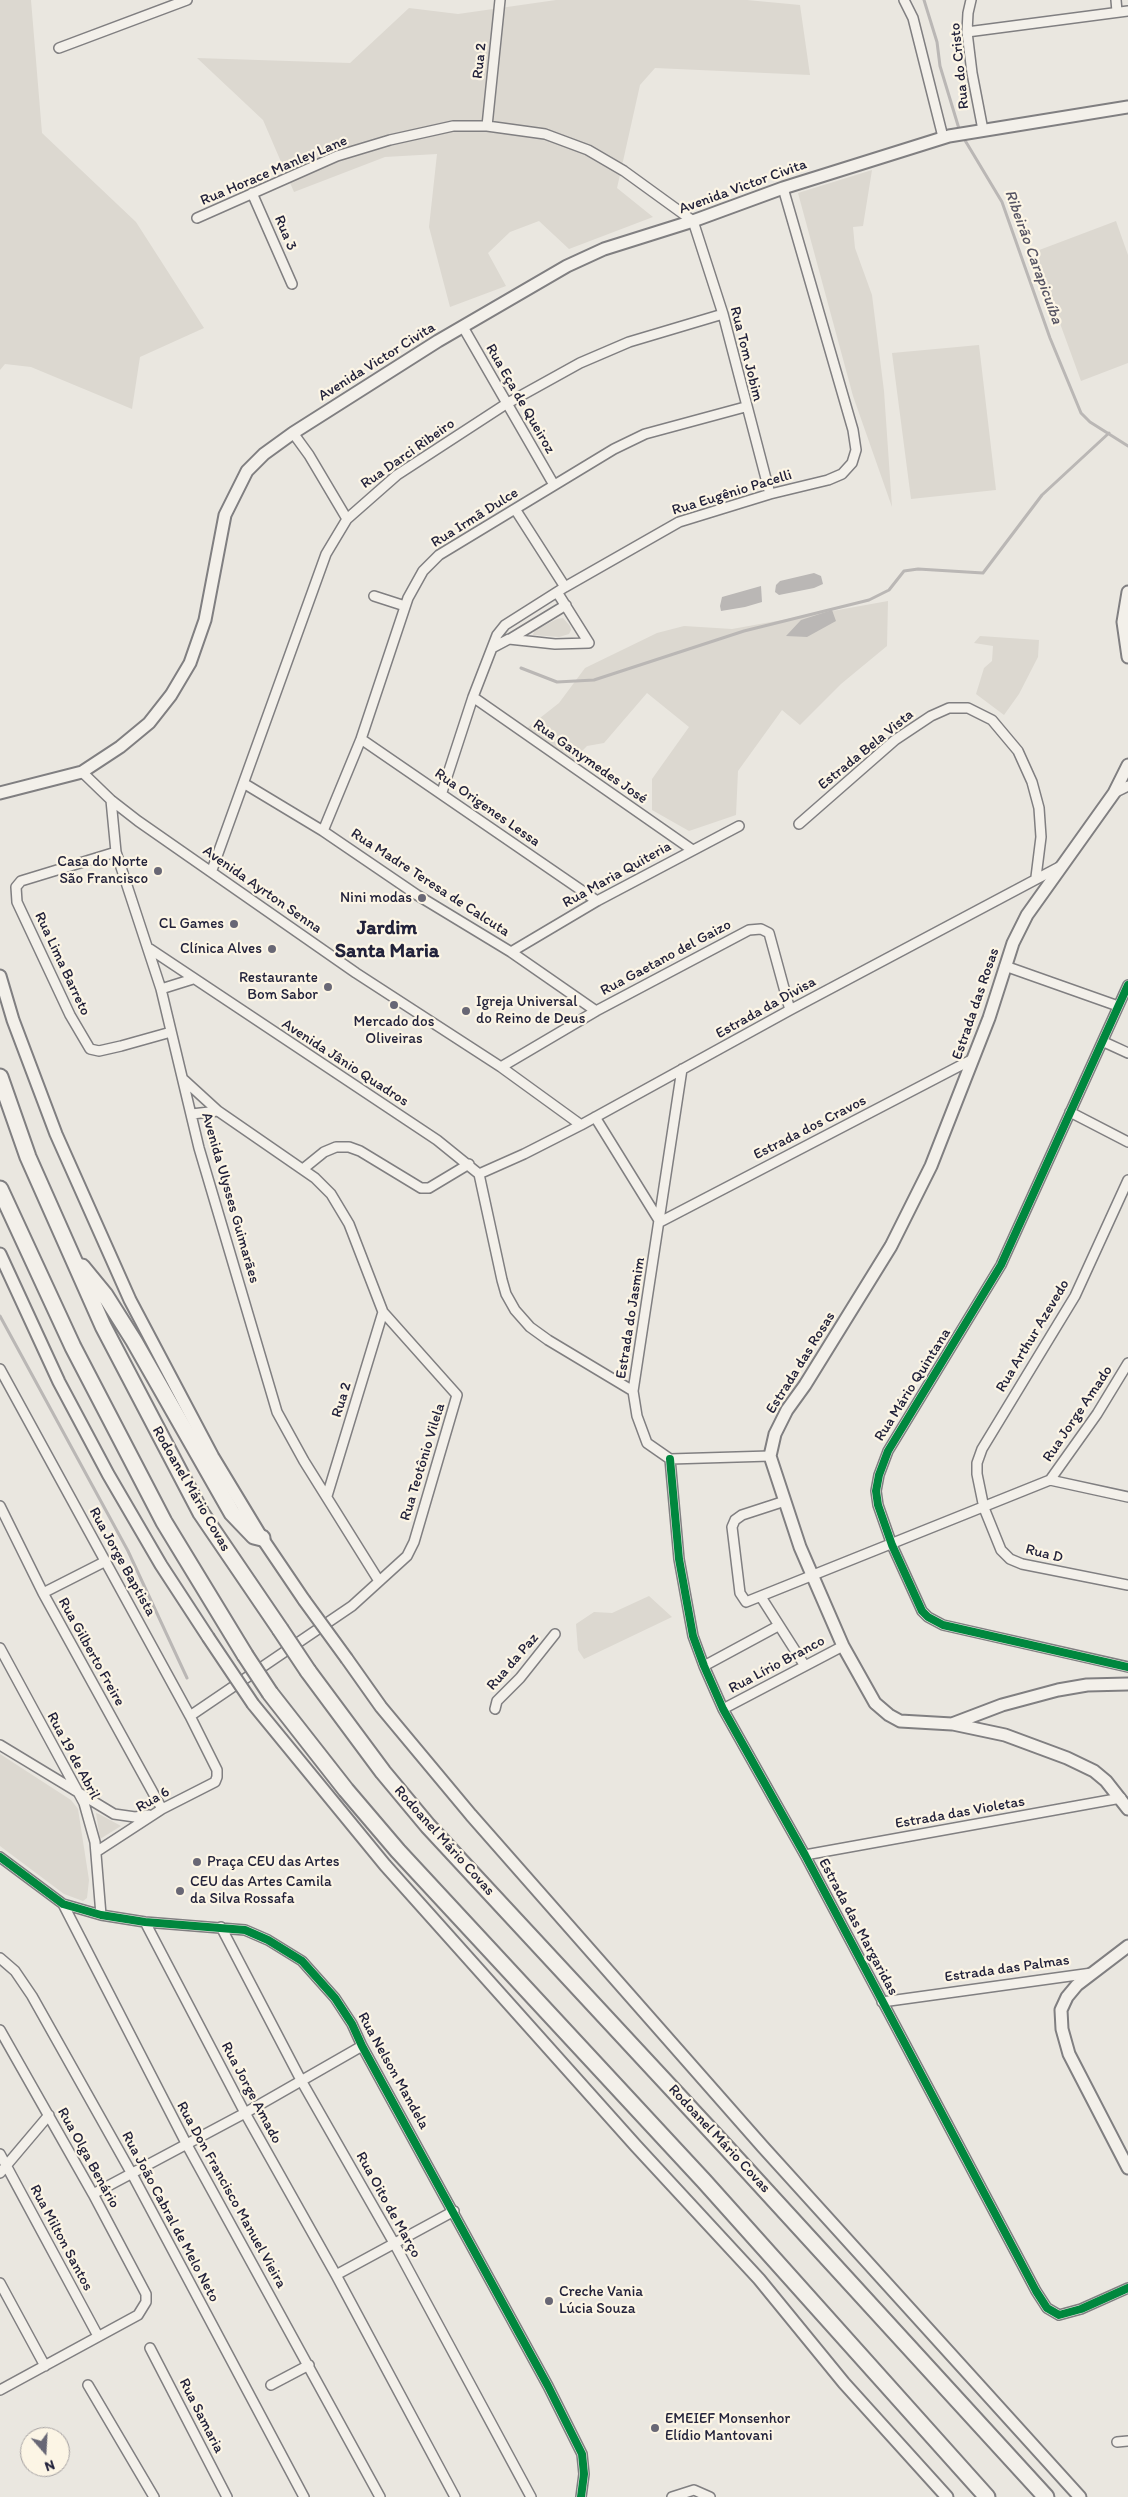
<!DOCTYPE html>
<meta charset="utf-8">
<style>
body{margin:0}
#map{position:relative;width:1128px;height:2497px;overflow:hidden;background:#eae7e0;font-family:Itim,sans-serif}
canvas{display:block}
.north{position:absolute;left:20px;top:2427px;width:50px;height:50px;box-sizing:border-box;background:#fcf5e5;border:1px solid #a5a1a1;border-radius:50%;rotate:161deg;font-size:14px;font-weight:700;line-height:20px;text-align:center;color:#22223b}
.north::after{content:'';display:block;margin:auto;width:18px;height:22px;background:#686775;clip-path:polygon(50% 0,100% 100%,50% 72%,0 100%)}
</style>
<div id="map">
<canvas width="1128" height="2497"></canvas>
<div class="north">N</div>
</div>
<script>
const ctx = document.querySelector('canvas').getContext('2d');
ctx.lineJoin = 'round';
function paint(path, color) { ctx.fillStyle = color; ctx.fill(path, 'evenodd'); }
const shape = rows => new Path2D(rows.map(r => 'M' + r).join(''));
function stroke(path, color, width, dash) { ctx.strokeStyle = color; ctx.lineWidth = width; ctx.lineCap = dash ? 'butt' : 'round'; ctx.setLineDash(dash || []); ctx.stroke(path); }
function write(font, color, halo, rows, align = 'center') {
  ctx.font = font + ' Itim,sans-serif'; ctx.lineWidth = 4.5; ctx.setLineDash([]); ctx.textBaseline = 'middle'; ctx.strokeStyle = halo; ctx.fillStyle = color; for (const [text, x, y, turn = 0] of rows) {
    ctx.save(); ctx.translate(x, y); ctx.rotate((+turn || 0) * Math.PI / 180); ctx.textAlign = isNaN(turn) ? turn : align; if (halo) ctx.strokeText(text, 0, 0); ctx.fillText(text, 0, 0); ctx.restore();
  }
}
const green = shape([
 [0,0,31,0,42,133,136,222,204,328,140,357,132,409,31,367,5,364,0,370],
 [556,0,747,0,800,5,810,75,655,68,640,85,617,188,653,217,569,249,539,221,510,232,488,253,506,286,450,307,429,227,437,154,385,157,294,192,263,120,197,58,350,63,409,8,458,14],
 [872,170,863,226,853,227,855,248,872,295,884,391,892,507,853,396,798,193],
 [1116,221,1128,255,1128,363,1081,381,1034,252],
 [979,345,996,490,911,499,892,353],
 [888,601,887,646,841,684,800,725,782,710,738,771,736,815,689,831,652,810,652,779,689,727,647,693,604,743,587,746,574,759,526,729,559,703,585,668,657,633,684,626,732,629],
 [563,618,570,626,571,630,569,634,559,637,533,635,534,631,541,627,557,619],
 [980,636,1039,640,1038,657,1019,694,1004,715,976,694,984,668,992,661,993,646,974,643],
 [649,1596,672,1617,584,1659,578,1650,576,1624,594,1612,612,1613],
 [0,1754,71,1800,78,1809,89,1880,87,1898,83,1901,64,1894,0,1846],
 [96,1813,99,1814,121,1826,100,1839]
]);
const water = shape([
 [814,573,821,576,823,584,814,588,779,595,775,592,776,585,780,581],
 [761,586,762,602,745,607,721,611,720,606,722,597],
 [832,610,836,621,807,637,786,636,801,620]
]);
const stream = shape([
 [924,0,937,42,940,66,960,132],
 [963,137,1002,202,1050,338,1081,413,1090,422,1128,446],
 [521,668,557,682,594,680,744,631,869,600,889,590,904,571,918,569,983,573,1042,495,1109,433],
 [0,1316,128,1551,187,1678]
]);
const minor = shape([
 [904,0,913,18,943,137],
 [971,0,968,13,967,32,972,73,983,130],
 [1116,0,1117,12],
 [967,32,1128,11],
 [59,48,187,0],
 [487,126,500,0],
 [252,193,292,284],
 [197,218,337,156,390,140,453,126,487,126,545,134,588,150,624,171,693,221,723,314,770,494],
 [463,327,554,485],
 [293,433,309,455,347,519],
 [515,509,565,587],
 [374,596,405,606],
 [510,639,566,605],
 [492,648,509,639,555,644,589,643,557,592],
 [473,697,691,849],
 [361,739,597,901],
 [82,772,111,800,138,821,356,973,501,1067,581,1125],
 [245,784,323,831,417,895,511,952,596,1011],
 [442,792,473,697,497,635,505,625,565,587,679,522,770,494,828,480,842,474,852,463,856,450,853,430,783,188],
 [1114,793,1128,786],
 [111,800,116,852,161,989,199,1148,277,1412,304,1461,379,1581],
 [799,824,895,740,931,716,949,708,968,708,992,720,1018,751,1032,782,1039,808,1041,837,1036,877],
 [323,831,361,739,408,598,423,571,439,555,614,449,645,434,745,407],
 [116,852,21,881,16,887,17,902,70,1015,90,1049,99,1051,121,1046,171,1032],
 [212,870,326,554,347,519,397,475,506,404,580,363,629,342,723,314],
 [150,949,437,1140,479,1174],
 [511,952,597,901,739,826],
 [1005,966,1118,1006],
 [1128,985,1001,1265,888,1451,879,1475,876,1491,878,1505,892,1545,922,1611,928,1617,943,1625,1128,1667],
 [161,989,193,979],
 [1104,1042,1128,1053],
 [501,1067,596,1011,749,930,761,929,769,933,790,1010],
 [682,1069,633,1391,637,1416,647,1443,670,1459,770,1456],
 [183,1079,218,1111,315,1178,331,1194,349,1224,383,1312,457,1395,414,1542,407,1556,352,1606,190,1716],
 [1070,1112,1128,1142],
 [192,1114,218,1111],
 [595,1117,660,1222,973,1059],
 [303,1169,324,1152,336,1147,349,1147,360,1151,421,1188,429,1188,469,1164],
 [479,1174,524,1154,581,1125,790,1010,1063,865],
 [479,1174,502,1280,506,1294,515,1310,530,1327,548,1340,633,1391],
 [1128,1180,1075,1296,982,1449,977,1463,977,1474,984,1508,1001,1550,1010,1559,1022,1564,1128,1585],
 [0,1369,190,1716,217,1770,217,1777,215,1782,162,1809,96,1852],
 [670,1459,679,1559,693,1636,704,1666,723,1709,805,1855,1036,2291,1047,2308,1059,2315,1081,2309,1128,2288],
 [1050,1480,1097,1414,1128,1363],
 [327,1496,383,1312],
 [785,1501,742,1515,735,1520,732,1527,740,1593,746,1602,1050,1480,1128,1497],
 [0,1506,43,1593,162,1809],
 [43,1593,106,1561],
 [761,1597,805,1666],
 [0,1648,84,1803,95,1842,101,1915],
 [704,1666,778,1626],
 [495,1709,497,1701,520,1678,555,1634],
 [723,1709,843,1646],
 [0,1745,114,1814,135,1817,149,1815],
 [805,1855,1121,1798],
 [0,1857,63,1904,101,1915,145,1922,245,1930,268,1940,302,1961,335,1998,352,2024,362,2046,548,2386,582,2454,584,2474,581,2497],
 [63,1904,187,2145,380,2497],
 [145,1922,245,2113,336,2275,455,2497],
 [221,1927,302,2082,394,2243,531,2497],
 [0,1958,15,1971,32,1996,132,2174,304,2497],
 [882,2002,1092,1973],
 [0,2030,93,2194,146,2294,146,2302,138,2315,0,2390],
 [0,2154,98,2336],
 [0,2173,49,2115],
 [93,2194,245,2113,362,2046],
 [336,2275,454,2211],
 [0,2283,45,2366],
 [150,2348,227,2497],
 [88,2385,154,2497],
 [271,2385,309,2365],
 [1117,2442,1128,2441],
 [672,2497,694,2490,710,2497]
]);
const secondary = shape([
 [1128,592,1123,622,1128,657],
 [1128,765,1114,793,1027,915,1013,943,989,1018,931,1166,891,1246,805,1385,787,1410,775,1434,770,1456,800,1547,843,1646,875,1703,889,1715,900,1721,952,1724,1002,1705,1058,1690,1087,1685,1128,1684],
 [0,793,82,772,120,747,149,723,171,695,190,663,205,620,225,515,247,471,264,454,293,433,438,341,567,266,604,249,693,221,783,188,949,136,1128,107],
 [0,976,13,1020,56,1134,130,1300,213,1457,262,1538,304,1600],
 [0,1254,59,1382,108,1474,161,1565,208,1637],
 [347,1659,381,1707,471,1815,763,2147,1080,2497],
 [253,1704,385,1865,636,2146,759,2279,844,2383,947,2497],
 [953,1724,1005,1735,1067,1758,1094,1771,1106,1781,1128,1809],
 [1128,1946,1077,1985,1067,1997,1061,2010,1062,2029,1069,2054,1128,2168]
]);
const motorway = shape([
 [0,1077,28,1157,103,1326,201,1513,280,1629],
 [0,1189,73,1347,164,1522,245,1655],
 [82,1267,105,1295,134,1341,232,1513,254,1536,262,1538],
 [308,1671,383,1772,428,1826,724,2145,1046,2497],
 [270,1693,346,1790,398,1851,704,2181,987,2497]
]);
const secondaryBridge = shape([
 [304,1600,347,1659],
 [208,1637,253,1704]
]);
const motorwayBridge = shape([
 [280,1629,308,1671],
 [245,1655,270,1693]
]);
const cycleway = shape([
 [1128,985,1001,1265,888,1451,879,1475,876,1491,878,1505,892,1545,922,1611,928,1617,943,1625,1128,1667],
 [670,1459,679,1559,693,1636,704,1666,723,1709,805,1855,1036,2291,1047,2308,1059,2315,1081,2309,1128,2288],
 [0,1857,63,1904,101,1915,145,1922,245,1930,268,1940,302,1961,335,1998,352,2024,362,2046,548,2386,582,2454,584,2474,581,2497]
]);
const markers = [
 [158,871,5,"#686775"],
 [422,898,5,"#686775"],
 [234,924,5,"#686775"],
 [272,949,5,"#686775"],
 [328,987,5,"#686775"],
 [394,1005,5,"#686775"],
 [466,1011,5,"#686775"],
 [197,1862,5,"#686775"],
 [180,1891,5,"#686775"],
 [549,2301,5,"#686775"],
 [655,2428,5,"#686775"]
];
const streetNames = [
 ["Rua 2",480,61,-84],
 ["Rua do Cristo",960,66,-96],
 ["Rua Horace Manley Lane",274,171,-23],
 ["Avenida Victor Civita",743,187,-20],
 ["Rua 3",285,233,67],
 ["Rua Tom Jobim",746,354,76],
 ["Avenida Victor Civita",377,362,-32],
 ["Rua Eça de Queiroz",520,399,60],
 ["Rua Darci Ribeiro",408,454,-35],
 ["Rua Eugênio Pacelli",732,493,-17],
 ["Rua Irmã Dulce",475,518,-32],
 ["Estrada Bela Vista",866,750,-39],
 ["Rua Ganymedes José",590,762,35],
 ["Rua Origenes Lessa",487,808,35],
 ["Rua Maria Quiteria",617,875,-29],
 ["Rua Madre Teresa de Calcuta",430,883,33],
 ["Avenida Ayrton Senna",262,890,35],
 ["Rua Gaetano del Gaizo",666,958,-28],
 ["Rua Lima Barreto",62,964,65],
 ["Estrada das Rosas",976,1004,-71],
 ["Estrada da Divisa",766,1008,-29],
 ["Avenida Jânio Quadros",345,1063,33],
 ["Estrada dos Cravos",810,1128,-27],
 ["Avenida Ulysses Guimarães",230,1198,74],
 ["Estrada do Jasmim",631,1318,-81],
 ["Rua Arthur Azevedo",1033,1336,-59],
 ["Estrada das Rosas",801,1363,-58],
 ["Rua Mário Quintana",913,1385,-58],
 ["Rua 2",342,1400,-73],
 ["Rua Jorge Amado",1078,1414,-56],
 ["Rua Teotônio Vilela",423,1462,-73],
 ["Rodoanel Mário Covas",191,1489,60],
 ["Rua D",1044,1554,14],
 ["Rua Jorge Baptista",122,1562,61],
 ["Rua Gilberto Freire",91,1652,61],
 ["Rua da Paz",513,1662,-49],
 ["Rua Lírio Branco",777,1665,-28],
 ["Rua 19 de Abril",73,1756,62],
 ["Rua 6",153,1800,-30],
 ["Estrada das Violetas",960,1813,-10],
 ["Rodoanel Mário Covas",444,1841,48],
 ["Estrada das Margaridas",858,1927,62],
 ["Estrada das Palmas",1007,1969,-8],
 ["Rua Nelson Mandela",393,2071,61],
 ["Rua Jorge Amado",251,2093,62],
 ["Rodoanel Mário Covas",719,2139,47],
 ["Rua Olga Benário",88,2158,61],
 ["Rua Don Francisco Manuel Vieira",231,2195,61],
 ["Rua Oito de Março",388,2205,61],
 ["Rua João Cabral de Melo Neto",170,2217,62],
 ["Rua Milton Santos",61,2238,62],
 ["Rua Samaria",201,2416,63]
];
const poiNames = [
 ["Casa do Norte",148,862],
 ["São Francisco",148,879],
 ["Nini modas",412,898],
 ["CL Games",224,924],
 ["Clínica Alves",262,949],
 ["Restaurante",318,978],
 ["Bom Sabor",318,995],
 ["Igreja Universal",476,1002,"left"],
 ["do Reino de Deus",476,1019,"left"],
 ["Mercado dos",394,1022,"center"],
 ["Oliveiras",394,1039,"center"],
 ["Praça CEU das Artes",207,1862,"left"],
 ["CEU das Artes Camila",190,1882,"left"],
 ["da Silva Rossafa",190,1899,"left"],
 ["Creche Vania",559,2292,"left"],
 ["Lúcia Souza",559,2309,"left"],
 ["EMEIEF Monsenhor",665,2419,"left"],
 ["Elídio Mantovani",665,2436,"left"]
];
const waterNames = [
 ["Ribeirão Carapicuíba",1033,257,70]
];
const districtNames = [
 ["Jardim",387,929],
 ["Santa Maria",387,952]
];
paint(green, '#dcd8d0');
paint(water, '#bab7b5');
stroke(stream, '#bab7b5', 3);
stroke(minor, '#807f81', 12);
stroke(secondary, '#807f81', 15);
stroke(motorway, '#807f81', 19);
stroke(minor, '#f3f0ea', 9);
stroke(secondary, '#f3f0ea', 11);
stroke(motorway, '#f3f0ea', 15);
stroke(secondaryBridge, '#807f81', 15, []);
stroke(motorwayBridge, '#807f81', 19, []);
stroke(secondaryBridge, '#f3f0ea', 11);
stroke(motorwayBridge, '#f3f0ea', 15);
stroke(cycleway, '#00873e', 8);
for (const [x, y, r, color] of markers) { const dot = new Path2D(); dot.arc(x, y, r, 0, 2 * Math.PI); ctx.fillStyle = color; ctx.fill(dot); stroke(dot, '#fcf5e5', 2); }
write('15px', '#22223b', '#fcf5e5', streetNames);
write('15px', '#22223b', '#fcf5e5', poiNames, 'right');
write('italic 16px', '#575564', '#fcf5e5', waterNames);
write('bold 20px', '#22223b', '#fcf5e5', districtNames);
</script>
